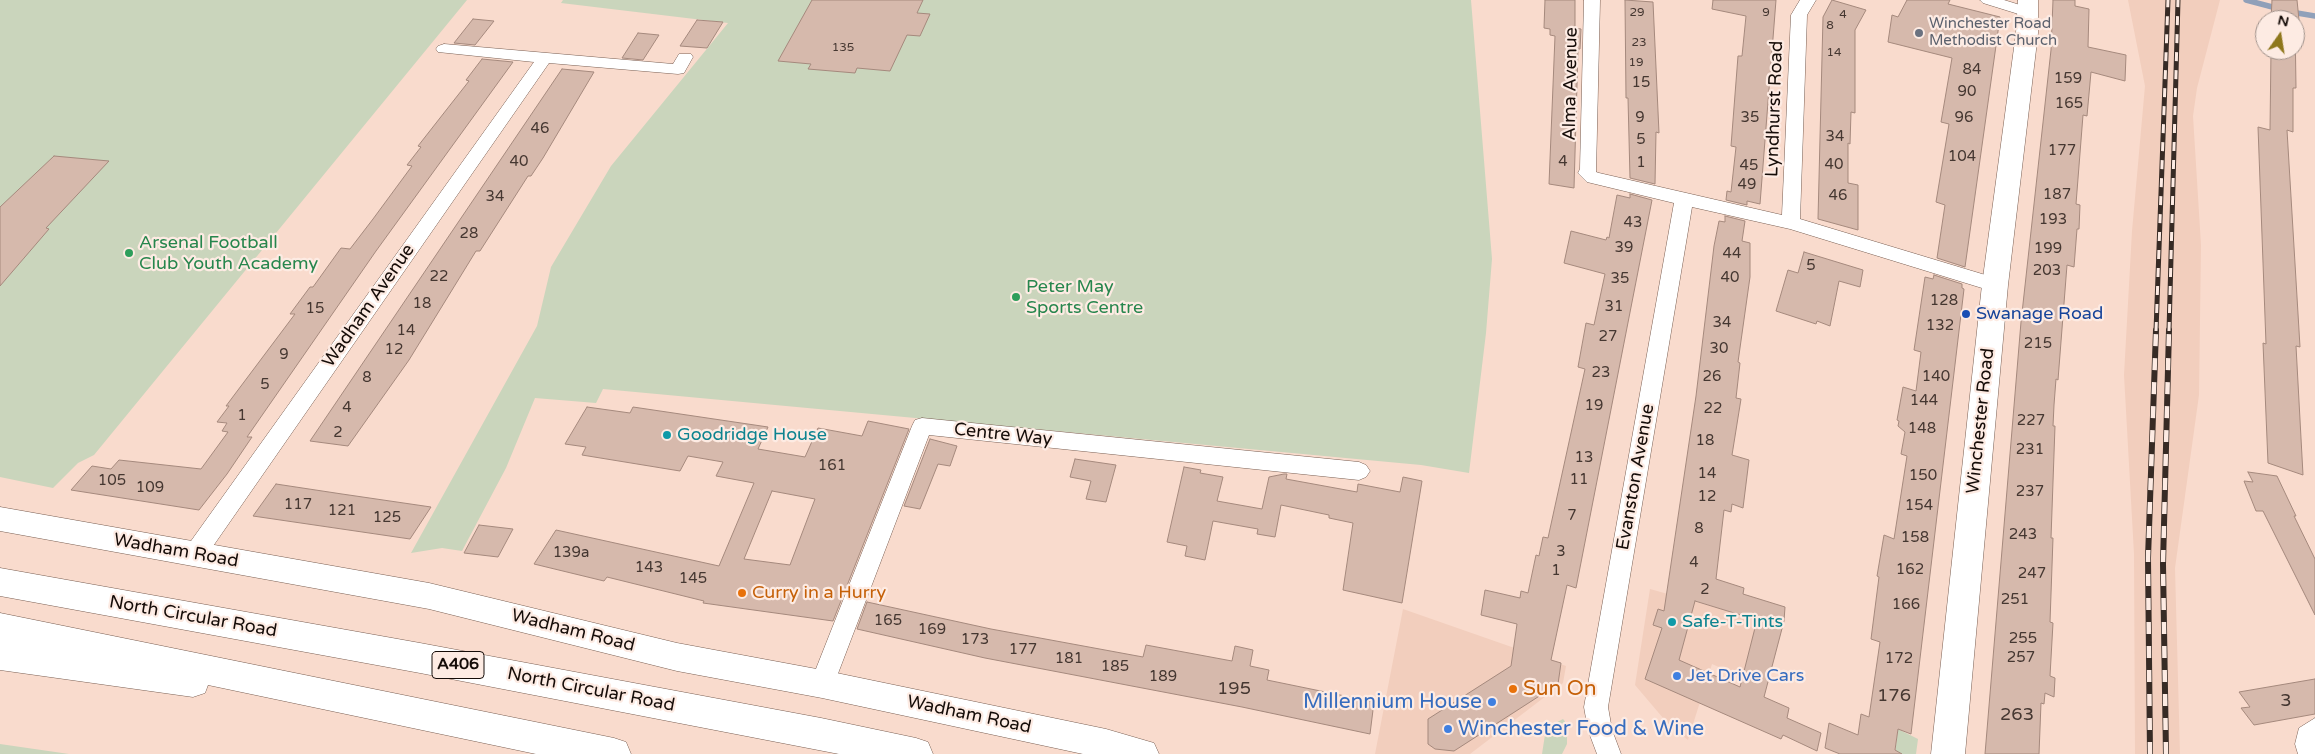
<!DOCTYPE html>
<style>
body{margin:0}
#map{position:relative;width:2315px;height:754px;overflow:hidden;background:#f9dbcd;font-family:"Varela Round",sans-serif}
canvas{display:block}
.north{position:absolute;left:2255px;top:10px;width:50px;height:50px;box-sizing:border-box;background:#fdebe3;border:1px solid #a0928b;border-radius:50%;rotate:13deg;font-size:14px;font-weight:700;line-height:20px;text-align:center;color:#150c08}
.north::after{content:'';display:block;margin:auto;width:18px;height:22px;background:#8e771c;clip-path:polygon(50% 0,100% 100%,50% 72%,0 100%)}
</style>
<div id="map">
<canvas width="2315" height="754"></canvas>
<div class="north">N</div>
</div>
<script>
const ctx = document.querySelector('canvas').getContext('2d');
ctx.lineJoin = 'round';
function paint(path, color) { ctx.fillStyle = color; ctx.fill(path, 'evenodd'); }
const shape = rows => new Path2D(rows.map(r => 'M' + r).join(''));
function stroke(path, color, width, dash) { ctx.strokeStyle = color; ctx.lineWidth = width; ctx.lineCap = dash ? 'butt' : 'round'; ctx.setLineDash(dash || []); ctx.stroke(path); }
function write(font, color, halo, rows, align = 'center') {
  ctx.font = font + ' "Varela Round",sans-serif'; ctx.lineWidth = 4.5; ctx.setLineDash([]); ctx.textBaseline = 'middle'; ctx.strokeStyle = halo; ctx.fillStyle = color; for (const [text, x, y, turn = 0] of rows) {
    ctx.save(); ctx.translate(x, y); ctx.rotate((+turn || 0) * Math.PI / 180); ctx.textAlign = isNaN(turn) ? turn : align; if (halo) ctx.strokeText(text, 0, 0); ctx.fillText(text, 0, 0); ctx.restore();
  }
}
const built = shape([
 [2128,0,2220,0,2197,88,2193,116,2201,245,2199,395,2175,568,2180,754,2135,754,2134,554,2124,375,2132,231,2145,86],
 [1650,589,1782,626,1762,686,1712,664,1688,740,1669,725,1635,685],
 [1403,609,1566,666,1563,683,1470,754,1375,754]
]);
const green = shape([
 [0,0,467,0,94,455,78,463,53,488,0,477],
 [563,0,1471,0,1492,259,1486,333,1469,473,1421,465,603,389,596,403,535,398,506,468,462,551,442,548,411,553,537,326,551,267,611,166,728,23,561,3],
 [1563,719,1567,724,1567,744,1562,754,1542,754,1546,728],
 [1898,729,1918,739,1916,754,1895,754],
 [0,744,69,754,0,754]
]);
const stream = shape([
 [2246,0,2280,9],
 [2291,12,2315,16]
]);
const building = shape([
 [812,0,923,0,917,13,930,14,920,36,907,35,890,71,857,68,855,73,808,69,811,64,778,61,812,0],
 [1545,0,1575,0,1575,28,1581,29,1580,49,1578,49,1574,188,1549,184,1555,36,1550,35,1550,29,1544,28,1545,0],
 [1625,0,1653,2,1659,133,1656,132,1655,184,1630,178,1628,98,1626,98,1625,0],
 [1713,0,1776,0,1760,204,1747,201,1747,205,1726,200,1727,191,1731,192,1736,147,1731,146,1738,56,1742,56,1746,16,1712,9,1713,0],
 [1832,0,1866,10,1855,30,1855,113,1851,112,1850,144,1848,143,1848,183,1858,185,1858,230,1818,219,1823,17,1832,0],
 [1907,0,1950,0,1948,4,2000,17,1965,267,1937,258,1945,205,1936,202,1949,124,1941,122,1952,58,1888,42,1892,15,1898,17,1907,0],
 [2053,0,2075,0,2075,6,2089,9,2088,47,2126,55,2125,81,2091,72,2087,116,2083,115,2076,204,2080,205,2079,229,2077,229,2074,267,2067,265,2058,380,2056,379,2054,405,2053,426,2055,426,2051,538,2053,538,2050,622,2053,623,2050,676,2055,678,2054,697,2045,693,2044,704,2041,703,2039,754,1985,754,2021,322,2051,50,2053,0],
 [2272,0,2297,0,2299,20,2295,20,2296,88,2293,88,2293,132,2287,130,2300,347,2296,346,2303,475,2268,463,2263,343,2266,344,2258,127,2270,130,2271,50,2295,50,2295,20,2271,20,2272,0],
 [473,19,494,21,475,45,454,43,473,19],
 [697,20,723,22,707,48,680,46,697,20],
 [638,33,659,35,643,60,622,58,638,33],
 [482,59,513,62,376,251,247,437,252,437,227,474,199,510,71,490,92,466,111,469,119,460,201,469,228,432,222,431,227,423,217,422,229,406,226,406,295,314,290,314,310,287,313,287,341,248,350,249,373,219,412,166,407,165,421,147,418,146,469,81,466,80,482,59],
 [562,69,594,72,543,158,531,176,528,176,480,251,476,251,409,360,348,446,310,441,562,69],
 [54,156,109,161,46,228,49,229,0,286,0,207,54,156],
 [1630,194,1652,200,1576,588,1567,585,1551,660,1561,663,1558,684,1454,751,1435,749,1428,744,1428,719,1511,666,1517,624,1481,615,1485,590,1520,598,1521,591,1528,593,1536,555,1539,556,1543,537,1548,538,1585,369,1578,367,1586,323,1594,325,1605,274,1564,263,1571,231,1606,240,1607,237,1609,238,1617,195,1630,198,1630,194],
 [1725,216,1745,221,1742,241,1750,243,1750,277,1738,362,1740,363,1736,398,1741,399,1732,455,1749,460,1743,508,1732,504,1731,512,1724,510,1716,579,1744,588,1743,594,1785,607,1784,621,1764,697,1789,708,1787,718,1821,733,1817,751,1783,735,1781,739,1645,679,1662,628,1653,625,1658,609,1664,611,1696,396,1714,246,1719,221,1725,222,1725,216],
 [1695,601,1757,620,1740,687,1679,660,1695,601],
 [1804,252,1863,270,1860,287,1839,281,1830,326,1817,321,1816,324,1776,311,1788,270,1798,273,1804,252],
 [1934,275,1962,284,1962,288,1964,289,1911,734,1898,729,1895,750,1902,754,1840,754,1825,748,1829,723,1858,735,1861,714,1869,717,1880,642,1871,639,1879,577,1877,576,1884,535,1894,539,1907,456,1901,454,1905,432,1898,426,1899,421,1897,420,1903,387,1916,391,1921,352,1914,350,1925,277,1933,279,1934,275],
 [587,407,630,413,633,407,768,427,758,449,805,457,818,428,862,436,868,421,909,429,833,621,703,603,704,601,607,577,604,581,534,564,556,530,719,566,754,483,716,476,723,462,688,456,680,471,582,455,586,447,565,444,587,407],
 [772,491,815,499,790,565,744,559,772,491],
 [930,439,957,446,950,466,938,464,920,509,904,506,930,439],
 [1075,459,1116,465,1106,502,1086,499,1091,481,1070,477,1075,459],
 [1184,467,1201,470,1200,473,1223,477,1217,501,1262,509,1269,477,1284,474,1287,474,1286,479,1357,492,1358,484,1400,492,1403,477,1422,481,1402,603,1343,590,1353,523,1329,518,1329,515,1281,505,1275,537,1257,534,1258,529,1213,521,1205,560,1185,556,1187,546,1167,542,1184,467],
 [2248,472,2277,476,2296,516,2294,516,2315,559,2315,615,2263,511,2256,511,2244,481,2253,482,2248,472],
 [276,484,342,494,431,507,410,539,253,516,276,484],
 [479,525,513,529,498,557,464,553,479,525],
 [867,602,991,629,1143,657,1146,645,1232,661,1235,646,1253,650,1250,666,1269,670,1267,680,1374,702,1370,734,1242,707,985,658,857,629,867,602],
 [2315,679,2315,714,2254,725,2241,708,2250,707,2239,692,2315,679]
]);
const minor = shape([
 [1584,0,1600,0,1596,172,1599,173,1782,215,1791,15,1800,0,1816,0,1807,15,1800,219,2002,280,2004,285,2002,290,1995,292,1790,229,1692,207,1608,707,1612,730,1621,754,1597,754,1588,730,1584,707,1674,203,1587,182,1578,173,1580,169,1584,0],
 [1980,0,2004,0,2033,9,2036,12,2033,15,2028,17,1983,3,1980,0],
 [444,44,673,64,679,54,691,54,693,57,684,73,678,74,549,63,202,562,194,565,186,562,183,555,186,548,534,62,438,52,436,49,438,46,444,44],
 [922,418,1359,462,1366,465,1370,471,1366,477,1359,480,929,435,834,684,830,692,822,695,814,692,810,684,912,426,915,420,922,418],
 [2315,718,2315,754,2298,754,2295,744,2299,728,2315,718]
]);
const tertiary = shape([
 [0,507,429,583,677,643,822,670,1106,729,1154,743,1159,754,1083,754,822,698,677,671,429,609,0,531,0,507]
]);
const secondary = shape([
 [2018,0,2038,0,2038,33,2008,285,1965,754,1931,754,1982,285,2016,33,2018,0]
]);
const trunk = shape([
 [0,568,420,643,821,718,916,738,928,742,933,754,839,754,420,673,0,596,0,568],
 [0,613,614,738,626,742,631,754,536,754,208,685,205,693,193,697,0,670,0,613]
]);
const railFar1 = shape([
 [2156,331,2168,0],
 [2169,331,2178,0]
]);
const rail = shape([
 [2150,754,2148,558,2156,330],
 [2166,754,2163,564,2169,330]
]);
const markers = [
 [1919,33,5,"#6b7280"],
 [129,253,5,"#2e9e5b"],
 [1016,297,5,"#2e9e5b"],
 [1966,314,5,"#1a4fb4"],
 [667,435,5,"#0f9aa8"],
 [742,593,5,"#e8710a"],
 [1672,622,5,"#0f9aa8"],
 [1677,676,5,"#3f7fe0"],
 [1513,689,5,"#e8710a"],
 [1492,702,5,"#3f7fe0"],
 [1448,729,5,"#3f7fe0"]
];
const farNumbernames = [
 ["29",1637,13],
 ["9",1766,13],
 ["4",1843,15],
 ["8",1830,26],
 ["23",1639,43],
 ["135",843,48],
 ["14",1834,53],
 ["19",1636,63]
];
const farWorshipnames = [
 ["Winchester Road",1929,24],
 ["Methodist Church",1929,41]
];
const numberNames = [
 ["84",1972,70],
 ["159",2068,79],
 ["15",1641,83],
 ["90",1967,92],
 ["165",2069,104],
 ["9",1640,118],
 ["35",1750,118],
 ["96",1964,118],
 ["46",540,129],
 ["34",1835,137],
 ["5",1641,140],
 ["177",2062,151],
 ["104",1962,157],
 ["40",519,162],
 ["4",1563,162],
 ["1",1641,163],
 ["40",1834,165],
 ["45",1749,166],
 ["49",1747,185],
 ["187",2057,195],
 ["46",1838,196],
 ["34",495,197],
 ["193",2053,220],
 ["43",1633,223],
 ["28",469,234],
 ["39",1624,248],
 ["199",2048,249],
 ["44",1732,254],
 ["5",1811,266],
 ["203",2047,271],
 ["22",439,277],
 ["40",1730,278],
 ["35",1620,279],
 ["128",1944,301],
 ["18",422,304],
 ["31",1614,307],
 ["15",315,309],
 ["34",1722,323],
 ["132",1940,326],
 ["14",406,331],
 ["27",1608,337],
 ["215",2038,344],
 ["30",1719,349],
 ["12",394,350],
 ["9",284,355],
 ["23",1601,373],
 ["26",1712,377],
 ["140",1936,377],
 ["8",367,378],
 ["5",265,385],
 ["144",1924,401],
 ["19",1594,406],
 ["4",347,408],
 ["22",1713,409],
 ["1",242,416],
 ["227",2031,421],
 ["148",1922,429],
 ["2",338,433],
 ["18",1705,441],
 ["231",2030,450],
 ["13",1584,458],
 ["161",832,466],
 ["14",1707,474],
 ["150",1923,476],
 ["11",1579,480],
 ["105",112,481],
 ["109",150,488],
 ["237",2030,492],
 ["12",1707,497],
 ["117",298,505],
 ["154",1919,506],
 ["121",342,511],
 ["7",1572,516],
 ["125",387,518],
 ["8",1699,529],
 ["243",2023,535],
 ["158",1915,538],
 ["3",1561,552],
 ["139a",571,553],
 ["4",1694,563],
 ["143",649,568],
 ["162",1910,570],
 ["1",1556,571],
 ["247",2032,574],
 ["145",693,579],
 ["2",1705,590],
 ["251",2015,600],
 ["166",1906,605],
 ["165",888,621],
 ["169",932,630],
 ["255",2023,639],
 ["173",975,640],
 ["177",1023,650],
 ["257",2021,658],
 ["181",1069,659],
 ["172",1899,659],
 ["185",1115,667],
 ["189",1163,677]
];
const shields = [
 [458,665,52]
];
const shieldNames = [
 ["A406",458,665]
];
const streetNames = [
 ["Alma Avenue",1571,84,-89],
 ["Lyndhurst Road",1775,109,-88],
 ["Wadham Avenue",369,306,-55],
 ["Winchester Road",1981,421,-84],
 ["Centre Way",1003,435,6],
 ["Evanston Avenue",1636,477,-80],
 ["Wadham Road",176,551,10],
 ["North Circular Road",193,617,10],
 ["Wadham Road",573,631,14],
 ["North Circular Road",591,690,11],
 ["Wadham Road",969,715,12]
];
const leisureNames = [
 ["Arsenal Football",139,243],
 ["Club Youth Academy",139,264],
 ["Peter May",1026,287],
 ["Sports Centre",1026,308]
];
const transitNames = [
 ["Swanage Road",1976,314]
];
const cultureNames = [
 ["Goodridge House",677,435],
 ["Safe-T-Tints",1682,622]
];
const foodNames = [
 ["Curry in a Hurry",752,593]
];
const shopNames = [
 ["Jet Drive Cars",1687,676]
];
const nearNumbernames = [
 ["195",1234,689],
 ["176",1894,696],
 ["3",2286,701],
 ["263",2017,715]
];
const nearFoodnames = [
 ["Sun On",1523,689]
];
const nearShopnames = [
 ["Millennium House",1482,702],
 ["Winchester Food & Wine",1458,729,"left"]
];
paint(built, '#f2cebd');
paint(green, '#cad5bc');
stroke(stream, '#90a0b9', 5.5);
paint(building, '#d6b9ac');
stroke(building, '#a5897d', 1);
stroke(minor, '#7a6054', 1);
stroke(tertiary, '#7a6054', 1);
stroke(secondary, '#7a6054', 1);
stroke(trunk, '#7a6054', 1);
paint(minor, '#fff');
paint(tertiary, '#fff');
paint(secondary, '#fff');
paint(trunk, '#fff');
stroke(railFar1, '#372b25', 5);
stroke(rail, '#372b25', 6);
stroke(railFar1, '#fdebe3', 3, [9]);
stroke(rail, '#fdebe3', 4.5, [12]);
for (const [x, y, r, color] of markers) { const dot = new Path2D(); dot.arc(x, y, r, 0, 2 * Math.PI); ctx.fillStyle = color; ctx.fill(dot); stroke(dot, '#fdebe3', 2); }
write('12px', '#453731', null, farNumbernames);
write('15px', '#5b616d', '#fdebe3', farWorshipnames, 'left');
write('15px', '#453731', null, numberNames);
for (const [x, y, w] of shields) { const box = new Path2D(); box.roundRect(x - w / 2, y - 13.5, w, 27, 4); ctx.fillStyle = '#fdebe3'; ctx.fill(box); stroke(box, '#150c08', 1); }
write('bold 16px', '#150c08', null, shieldNames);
write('18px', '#150c08', '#fdebe3', streetNames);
write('18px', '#27864d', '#fdebe3', leisureNames, 'left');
write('18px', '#164399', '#fdebe3', transitNames, 'left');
write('18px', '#0d838f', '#fdebe3', cultureNames, 'left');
write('18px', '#c56008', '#fdebe3', foodNames, 'left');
write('18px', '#366cbe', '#fdebe3', shopNames, 'left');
write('18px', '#453731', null, nearNumbernames);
write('21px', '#c56008', '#fdebe3', nearFoodnames, 'left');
write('21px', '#366cbe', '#fdebe3', nearShopnames, 'right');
</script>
